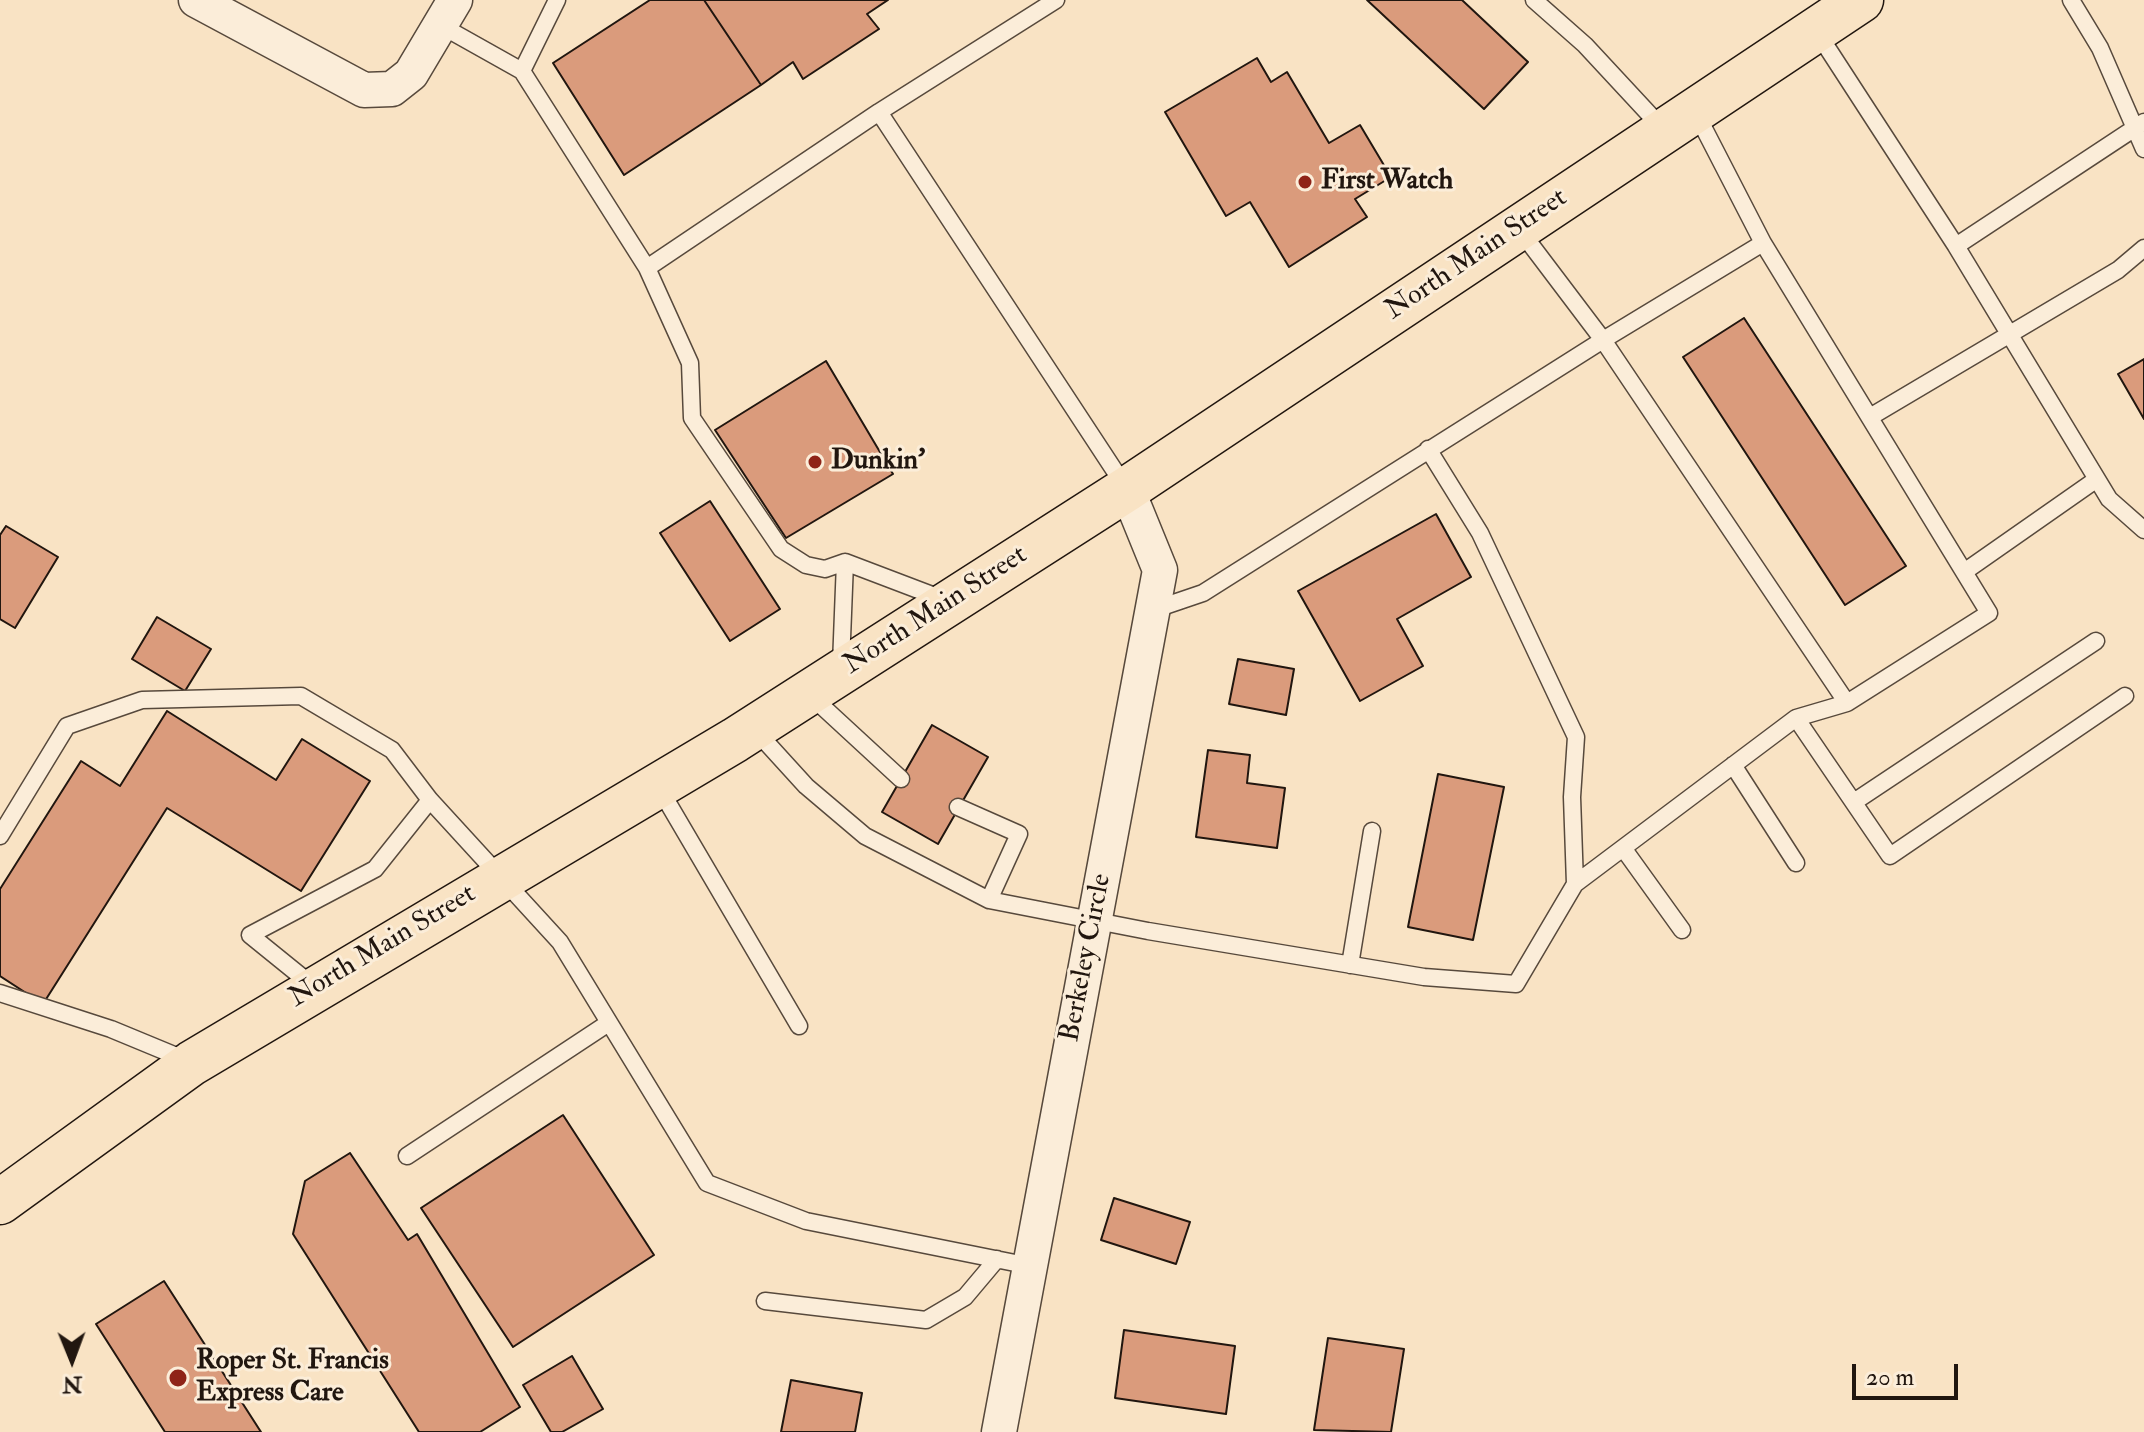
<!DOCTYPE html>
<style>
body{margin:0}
#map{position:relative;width:2144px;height:1432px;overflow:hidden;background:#f9e3c4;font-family:"IM FELL Double Pica",serif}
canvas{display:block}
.north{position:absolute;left:32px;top:1320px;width:80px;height:80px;-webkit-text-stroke:6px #fbedd9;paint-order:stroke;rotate:179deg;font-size:22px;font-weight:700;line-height:32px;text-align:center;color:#21160f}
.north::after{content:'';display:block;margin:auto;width:28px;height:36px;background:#21160f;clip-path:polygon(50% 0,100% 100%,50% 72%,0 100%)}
.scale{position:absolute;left:1852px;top:1364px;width:106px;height:36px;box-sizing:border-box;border:4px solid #21160f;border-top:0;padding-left:10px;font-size:24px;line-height:28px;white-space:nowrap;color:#21160f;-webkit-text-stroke:6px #fbedd9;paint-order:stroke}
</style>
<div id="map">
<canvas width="2144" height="1432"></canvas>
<div class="north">N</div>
<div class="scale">20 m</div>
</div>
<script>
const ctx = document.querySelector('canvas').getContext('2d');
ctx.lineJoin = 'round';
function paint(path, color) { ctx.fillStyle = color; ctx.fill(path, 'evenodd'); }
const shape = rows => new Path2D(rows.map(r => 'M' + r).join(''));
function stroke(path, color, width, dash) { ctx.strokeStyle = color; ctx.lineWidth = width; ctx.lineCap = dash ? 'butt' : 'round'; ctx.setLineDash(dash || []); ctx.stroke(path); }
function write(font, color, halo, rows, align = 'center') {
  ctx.font = font + ' "IM FELL Double Pica",serif'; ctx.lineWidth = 6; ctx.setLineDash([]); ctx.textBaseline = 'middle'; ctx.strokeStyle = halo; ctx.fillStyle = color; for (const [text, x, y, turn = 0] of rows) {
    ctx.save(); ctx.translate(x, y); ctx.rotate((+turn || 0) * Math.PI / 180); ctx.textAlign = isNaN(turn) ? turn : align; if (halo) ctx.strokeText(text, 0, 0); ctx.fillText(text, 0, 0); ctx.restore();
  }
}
const building = shape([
 [650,0,704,0,761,85,624,175,553,63,650,0],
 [704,0,888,0,867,14,879,29,803,79,793,62,761,85,704,0],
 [1367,0,1462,0,1528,62,1484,109,1367,0],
 [1257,58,1271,82,1287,72,1329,143,1360,125,1391,177,1355,199,1367,217,1289,267,1250,202,1226,216,1165,112,1257,58],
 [1744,318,1906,566,1845,605,1683,357,1744,318],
 [2144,359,2144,419,2118,374,2144,359],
 [826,361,893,474,786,538,715,430,826,361],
 [710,501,780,609,730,641,660,533,710,501],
 [1436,514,1471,577,1397,619,1423,666,1360,701,1298,591,1436,514],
 [6,526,58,557,15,628,0,619,0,535,6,526],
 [157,617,211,649,185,691,132,659,157,617],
 [1238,659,1294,669,1286,715,1229,704,1238,659],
 [167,711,276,780,302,739,370,781,301,891,167,808,43,1004,0,976,0,889,81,761,120,786,167,711],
 [932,725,988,757,938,844,882,812,932,725],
 [1208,750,1250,755,1247,783,1285,788,1277,848,1196,837,1208,750],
 [1438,774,1504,787,1473,940,1408,927,1438,774],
 [563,1115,654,1255,513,1347,421,1208,563,1115],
 [350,1153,408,1240,417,1234,520,1407,480,1432,419,1432,293,1234,305,1181,350,1153],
 [1114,1198,1190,1222,1176,1264,1101,1240,1114,1198],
 [164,1281,261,1432,165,1432,96,1324,164,1281],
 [1124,1330,1235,1346,1226,1414,1115,1398,1124,1330],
 [1328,1338,1404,1349,1391,1432,1314,1430,1328,1338],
 [572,1356,603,1409,562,1432,551,1432,523,1385,572,1356],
 [791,1380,862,1393,855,1432,781,1432,791,1380]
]);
const lane = shape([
 [1534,0,1585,45,1663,129],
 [2071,0,2100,48,2144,149],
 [440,25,522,71,647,268,879,112,1126,488],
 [1817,32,1956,246],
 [522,71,557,0],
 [879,112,1056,0],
 [1696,113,1763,243],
 [2144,122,1956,246,2109,499,2144,530],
 [647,268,690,363,692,418,781,549,806,565,825,569,845,562,945,600],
 [1870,417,2118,270,2144,248],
 [1964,572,2097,479],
 [1153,610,1203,593,1603,340,1847,703,1989,613,1763,243,1603,340,1519,229],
 [841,664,845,562],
 [811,696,901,779],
 [1847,703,1796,718,1890,856,2125,696],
 [755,730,806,786,865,836,989,900,1148,931,1424,977,1516,984,1575,884,1572,797,1576,737,1480,533,1428,449],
 [1733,765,1796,863],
 [658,786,799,1026],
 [1854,802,2096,641],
 [958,807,1019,834,989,900],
 [0,836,67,726,142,700,301,696,392,750,430,800,560,942,707,1183,806,1221,1030,1266],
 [1623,848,1682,930],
 [1575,884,1796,718],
 [1350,965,1372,831],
 [313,986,250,935,375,869,430,800],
 [0,993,111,1029,186,1060],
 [407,1156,607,1024],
 [765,1301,926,1320,965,1297,997,1259]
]);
const street = shape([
 [196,0,364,90,392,89,411,74,455,0],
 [999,1432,1160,570,1127,489]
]);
const primary = shape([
 [0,1202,192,1063,735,740,1127,489,1861,0]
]);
const markers = [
 [1305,182,8,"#8f2418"],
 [815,462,8,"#8f2418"],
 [178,1378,10,"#8f2418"]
];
const poiNames = [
 ["First Watch",1321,182],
 ["Dunkin'",831,462],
 ["Roper St. Francis",196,1362],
 ["Express Care",196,1394]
];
const streetNames = [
 ["North Main Street",1477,255,-34],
 ["North Main Street",936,611,-33],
 ["North Main Street",383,947,-31],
 ["Berkeley Circle",1087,958,-79]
];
paint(building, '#da9b7c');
stroke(building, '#21160f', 2);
stroke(lane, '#57493c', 19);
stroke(street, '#57493c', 37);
stroke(primary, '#21160f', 47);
stroke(lane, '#fbedd9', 16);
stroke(street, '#fbedd9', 34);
stroke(primary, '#f9e3c4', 44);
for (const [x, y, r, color] of markers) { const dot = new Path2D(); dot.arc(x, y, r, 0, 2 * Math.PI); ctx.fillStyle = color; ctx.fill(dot); stroke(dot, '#fbedd9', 3); }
write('bold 28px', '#21160f', '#fbedd9', poiNames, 'left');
write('28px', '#21160f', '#fbedd9', streetNames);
</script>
